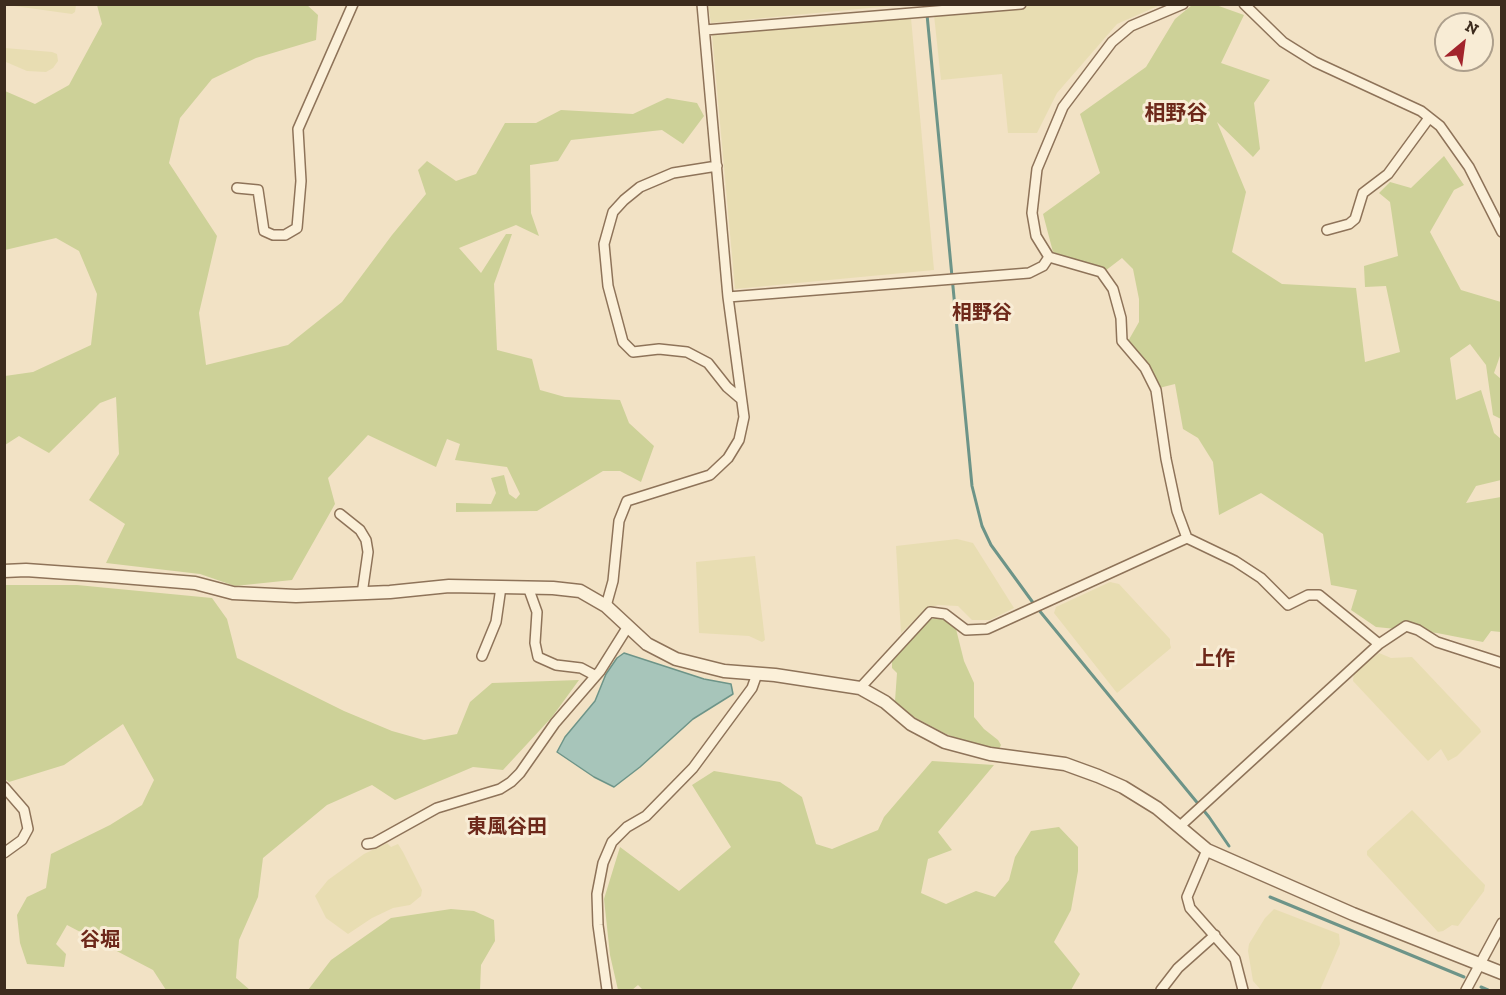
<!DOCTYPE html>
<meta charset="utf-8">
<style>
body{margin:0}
#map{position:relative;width:1506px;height:995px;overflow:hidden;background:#f2e2c5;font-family:"Zilla Slab",serif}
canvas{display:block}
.frame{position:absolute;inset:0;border:6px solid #3d2c1e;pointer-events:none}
.north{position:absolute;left:1434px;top:12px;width:60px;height:60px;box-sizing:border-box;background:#f8ecd5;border:2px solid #ad9f8c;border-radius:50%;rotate:29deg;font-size:16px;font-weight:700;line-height:24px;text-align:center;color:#3d2c1e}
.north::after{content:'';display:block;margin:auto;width:21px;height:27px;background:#a2242c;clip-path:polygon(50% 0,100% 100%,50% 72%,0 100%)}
</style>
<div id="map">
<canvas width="1506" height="995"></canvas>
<div class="frame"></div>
<div class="north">N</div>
</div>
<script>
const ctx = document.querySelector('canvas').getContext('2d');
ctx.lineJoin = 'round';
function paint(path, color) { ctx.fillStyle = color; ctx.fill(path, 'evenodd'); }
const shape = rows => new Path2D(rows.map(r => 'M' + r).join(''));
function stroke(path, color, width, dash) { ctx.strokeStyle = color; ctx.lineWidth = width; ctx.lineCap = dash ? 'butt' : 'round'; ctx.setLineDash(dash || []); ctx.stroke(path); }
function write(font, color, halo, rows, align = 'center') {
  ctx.font = font + ' "Zilla Slab","Noto Sans JP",serif'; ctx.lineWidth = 6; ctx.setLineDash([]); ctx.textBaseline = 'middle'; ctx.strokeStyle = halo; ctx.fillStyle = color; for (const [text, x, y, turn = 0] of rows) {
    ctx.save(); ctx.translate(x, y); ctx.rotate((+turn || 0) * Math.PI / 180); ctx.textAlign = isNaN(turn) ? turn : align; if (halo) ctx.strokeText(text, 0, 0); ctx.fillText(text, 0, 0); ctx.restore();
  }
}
const farmland = shape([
 [911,4,711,23,708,5,708,4],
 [1038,4,1160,5,1117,24,1057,93,1037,133,1008,133,1002,74,941,80,934,15],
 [76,5,75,12,72,14,7,5],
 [911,18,934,270,735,289,712,34],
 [5,48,52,52,57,54,58,61,53,68,46,72,27,71,6,62],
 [957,539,973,543,1014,608,990,620,972,620,958,606,938,605,926,609,901,633,896,546],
 [755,556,765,640,762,642,749,636,699,633,696,562],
 [1110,582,1119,584,1170,639,1170,644,1171,648,1117,693,1054,613,1056,607],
 [1379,653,1391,658,1412,657,1480,729,1481,732,1457,756,1448,761,1441,749,1428,761,1353,681,1354,672],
 [1412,810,1485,885,1484,891,1458,926,1452,925,1443,931,1438,932,1367,855,1367,851],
 [387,843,391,847,398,844,403,852,422,890,421,896,410,905,393,908,372,918,348,934,326,918,315,896,328,880,364,854],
 [1274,909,1339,934,1340,944,1320,990,1261,990,1253,981,1248,951,1249,944,1265,918]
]);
const green = shape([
 [306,4,318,15,316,40,256,58,212,79,180,118,169,163,217,236,199,313,206,365,288,345,342,302,392,235,426,194,418,170,427,161,456,181,476,174,505,123,536,123,561,110,633,114,667,98,697,103,704,116,683,144,662,130,571,140,558,161,530,165,531,213,539,236,516,225,459,248,481,273,506,234,512,234,494,284,497,350,532,359,540,390,565,397,620,400,629,423,654,446,641,482,620,471,603,471,537,511,456,512,456,503,491,504,496,493,491,478,504,475,509,494,516,499,520,494,507,467,455,460,460,444,447,439,436,467,368,435,328,478,335,504,292,580,235,586,200,574,106,563,125,524,89,500,119,454,116,397,100,403,49,453,19,436,5,445,5,376,33,372,91,345,97,294,79,251,56,238,5,250,5,91,35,104,69,85,102,24,97,5],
 [1192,5,1216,5,1244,15,1221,63,1270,80,1254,103,1260,149,1253,157,1217,122,1246,192,1232,252,1282,284,1356,288,1365,362,1400,352,1386,286,1365,287,1364,266,1398,256,1390,202,1379,193,1390,182,1411,188,1444,156,1464,185,1454,190,1430,232,1461,290,1501,302,1501,353,1494,373,1501,379,1501,419,1493,415,1486,365,1470,344,1450,358,1456,400,1481,390,1494,433,1501,439,1501,480,1476,486,1466,503,1501,497,1501,632,1491,631,1483,642,1437,633,1376,627,1351,610,1357,590,1331,585,1323,534,1261,493,1219,515,1213,462,1198,438,1183,429,1175,384,1159,388,1127,343,1139,322,1139,299,1133,269,1122,258,1105,271,1053,252,1043,214,1100,173,1080,114,1146,67,1175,19],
 [4,585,77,585,212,598,227,619,237,658,344,711,392,731,424,740,457,734,470,702,492,683,579,680,552,717,503,770,473,767,395,800,372,785,327,805,263,858,258,897,239,940,236,978,250,990,166,990,153,970,67,925,56,944,66,954,64,967,27,964,20,943,17,915,27,897,46,888,51,854,110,825,142,805,154,780,123,724,64,765,9,782,5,779],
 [941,617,955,625,964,661,974,683,974,717,984,729,998,740,1001,745,999,749,982,749,944,733,912,716,895,701,897,673,892,668,892,656,930,619],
 [932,761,994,765,938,832,952,850,928,859,921,893,946,904,976,891,995,897,1009,880,1015,857,1031,831,1059,827,1078,847,1078,871,1071,910,1054,942,1080,974,1071,990,643,990,638,985,632,990,618,990,610,955,604,899,620,847,679,891,731,847,692,785,714,771,780,782,802,797,816,844,832,849,878,830,884,817],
 [451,909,474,911,494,920,495,941,481,965,480,990,308,990,331,960,391,918]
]);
const water = shape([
 [624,653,704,679,731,684,733,694,693,719,640,767,614,787,594,777,557,752,565,737,595,701,606,674,617,658,624,653]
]);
const stream = shape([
 [926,4,972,486,982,526,991,545,1034,604],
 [1038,609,1209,817,1229,846],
 [1270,897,1464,977],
 [1481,987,1488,990]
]);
const minor = shape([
 [1183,4,1131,26,1112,42,1063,107,1037,169,1032,213,1036,236,1049,257,1101,272,1113,289,1121,318,1122,341,1145,368,1156,390,1166,459,1177,511,1187,538,1235,561,1261,578,1288,605,1308,595,1319,595,1379,644],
 [1244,4,1283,42,1315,62,1421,111,1440,126,1469,167,1502,232],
 [705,30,1021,4],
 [717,166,673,173,640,187,624,200,613,212,604,244,608,286,623,342,633,352,659,349,687,352,708,363,727,387,741,399],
 [237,188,258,190,264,231,273,235,285,235,297,228,301,181,298,129,353,4],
 [1327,230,1349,224,1355,219,1363,193,1388,174,1429,118],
 [728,297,1029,273,1043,266,1049,257],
 [340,514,360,530,366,540,368,552,362,594],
 [528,587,537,612,535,643,538,657,556,665,581,668,596,676],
 [606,606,613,581,619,521,627,501,710,475,728,458,739,440,744,417,728,297,702,4],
 [482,656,496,622,501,587],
 [860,688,930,612,945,614,966,630,987,629,1187,538],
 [4,787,24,810,28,829,22,840,4,853],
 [1179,827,1379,644,1406,626,1418,630,1437,642,1502,663],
 [367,844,374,843,437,808,500,789,511,782,520,773,555,723,600,671,627,628],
 [1207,850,1187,897,1190,908,1235,959,1243,990],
 [607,990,598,925,597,894,603,863,612,842,627,827,646,816,693,768,752,688,757,674],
 [1161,990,1178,968,1215,935],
 [1466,990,1502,923]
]);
const tertiary = shape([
 [4,571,26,570,110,576,195,583,233,593,296,596,390,592,449,586,553,588,580,591,606,606,647,644,676,659,724,671,775,675,860,688,885,702,911,724,945,742,990,754,1065,764,1098,776,1123,787,1157,808,1207,850,1353,914,1502,973]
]);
const neighbourhoodNames = [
 ["相野谷",982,313],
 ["上作",1215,659],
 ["東風谷田",507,827],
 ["谷堀",100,940]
];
const quarterNames = [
 ["相野谷",1176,114]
];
paint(farmland, '#e8ddb2');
paint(green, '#cdd198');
paint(water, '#a7c5ba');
stroke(water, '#6d9488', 1.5);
stroke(stream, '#6d9488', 3);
stroke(minor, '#8e7359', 12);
stroke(tertiary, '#8e7359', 15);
stroke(minor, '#fbf0d9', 9);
stroke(tertiary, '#fbf0d9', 12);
write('bold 20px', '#6d281a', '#f8ecd5', neighbourhoodNames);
write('bold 21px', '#6d281a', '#f8ecd5', quarterNames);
</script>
